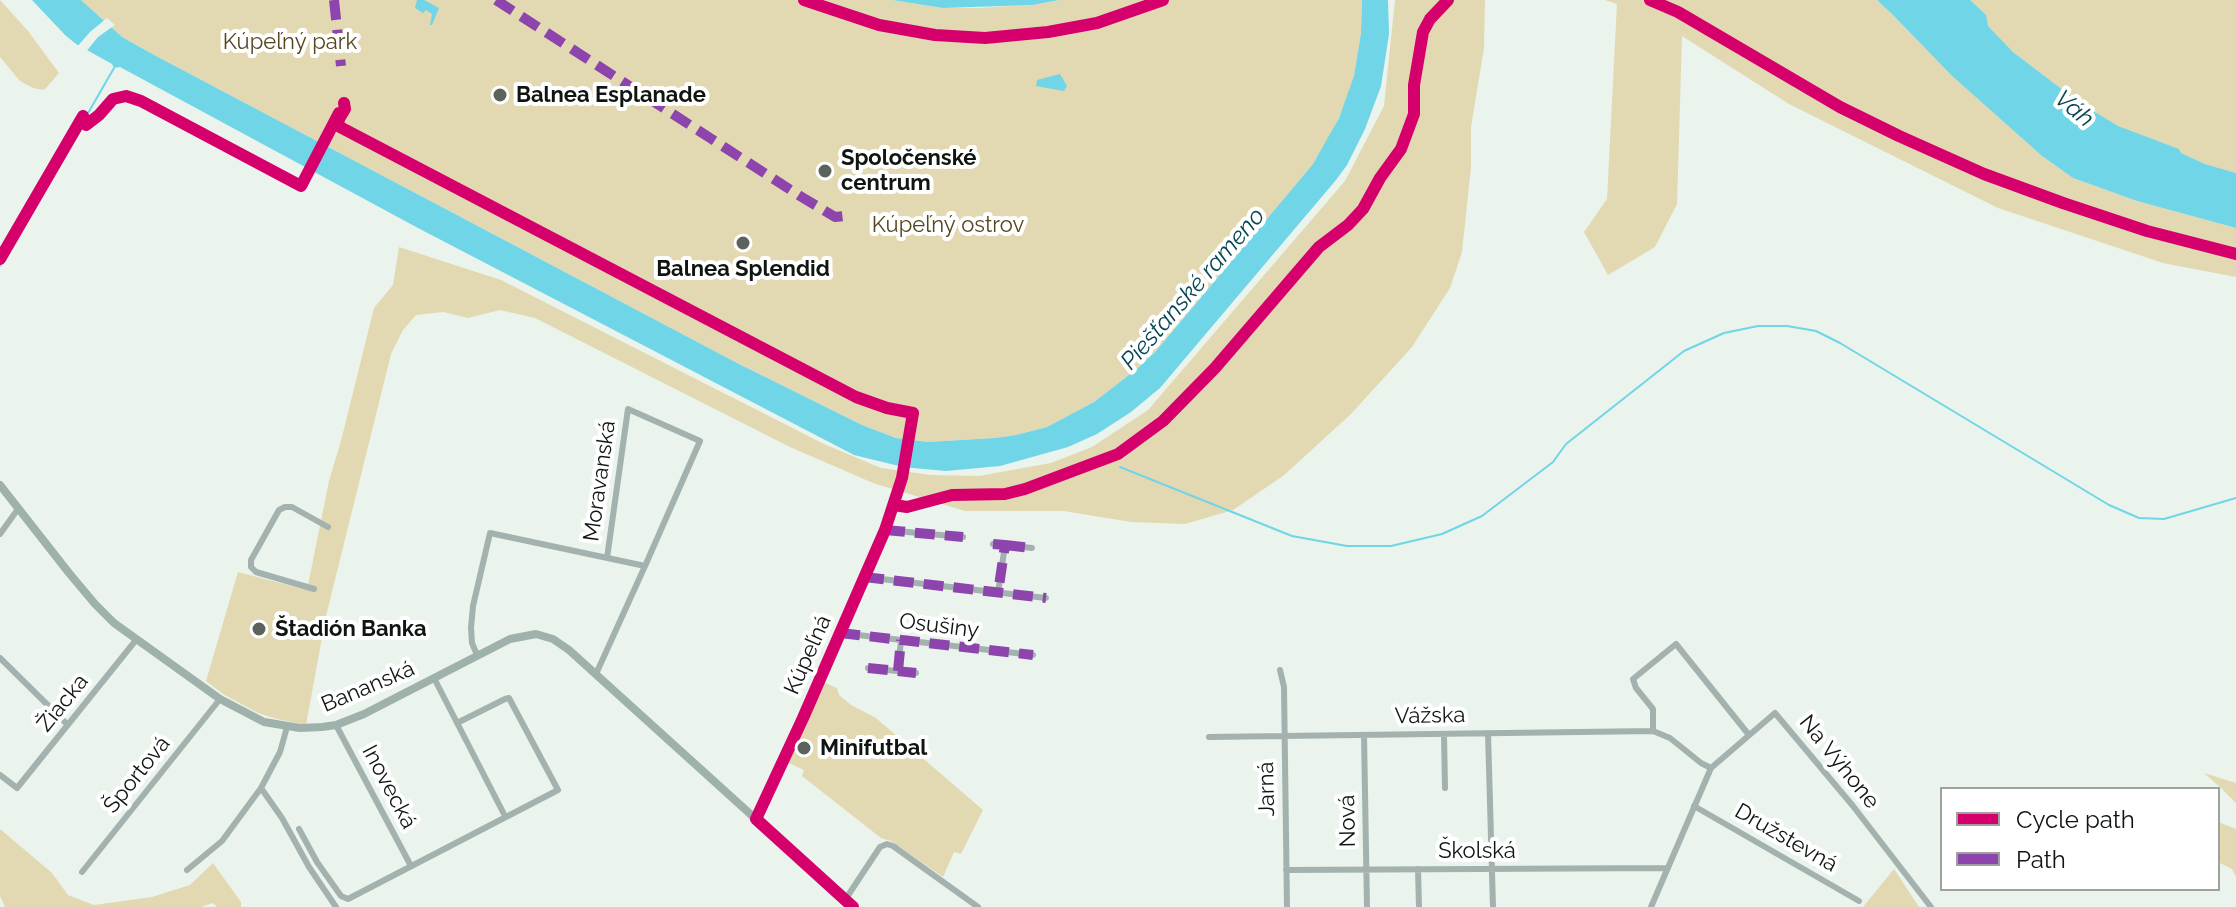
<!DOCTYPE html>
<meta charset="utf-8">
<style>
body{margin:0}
#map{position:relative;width:2236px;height:907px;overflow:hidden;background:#eaf3ec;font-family:Raleway,sans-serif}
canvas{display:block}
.legend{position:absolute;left:1940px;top:787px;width:280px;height:104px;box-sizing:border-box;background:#fff;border:2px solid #9fa19f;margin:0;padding:10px 14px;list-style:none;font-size:24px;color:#0f1510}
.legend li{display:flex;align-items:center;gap:16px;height:40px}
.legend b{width:40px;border:2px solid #9fa19f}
</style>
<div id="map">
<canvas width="2236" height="907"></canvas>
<ul class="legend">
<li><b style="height:10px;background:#d6006c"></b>Cycle path</li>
<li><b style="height:10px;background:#8e44ad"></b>Path</li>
</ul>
</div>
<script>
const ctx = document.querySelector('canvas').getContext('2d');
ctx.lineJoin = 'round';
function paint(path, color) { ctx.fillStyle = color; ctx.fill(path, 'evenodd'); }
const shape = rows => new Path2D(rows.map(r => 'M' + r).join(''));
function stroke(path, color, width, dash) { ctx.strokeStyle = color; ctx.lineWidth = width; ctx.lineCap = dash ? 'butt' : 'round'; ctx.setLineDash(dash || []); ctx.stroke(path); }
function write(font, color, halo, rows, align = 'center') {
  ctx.font = font + ' Raleway,sans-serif'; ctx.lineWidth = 8; ctx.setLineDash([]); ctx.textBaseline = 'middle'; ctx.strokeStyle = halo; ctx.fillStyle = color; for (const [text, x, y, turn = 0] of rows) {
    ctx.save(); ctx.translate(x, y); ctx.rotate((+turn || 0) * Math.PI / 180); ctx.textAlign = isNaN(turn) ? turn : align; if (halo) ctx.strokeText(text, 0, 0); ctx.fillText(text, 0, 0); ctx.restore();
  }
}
const green = shape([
 [0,0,28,31,59,73,46,88,43,90,33,88,20,81,0,57],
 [81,0,892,0,943,8,976,8,1033,5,1059,0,1362,0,1361,33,1354,76,1348,97,1332,132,1313,164,1156,351,1138,368,1094,402,1047,427,1016,435,995,438,928,442,896,438,862,425,737,363,156,56,122,37],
 [1395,0,1485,0,1484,48,1471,127,1471,167,1462,252,1450,288,1412,347,1351,414,1283,476,1233,510,1185,524,1131,522,1064,511,965,511,873,483,790,447,535,318,500,310,468,318,443,312,416,315,403,330,391,354,326,616,306,725,277,719,258,713,223,694,206,681,238,572,307,590,329,481,341,441,374,308,393,285,399,247,501,280,824,444,881,468,931,475,979,476,1051,463,1092,447,1148,410,1345,181,1384,106],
 [1605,0,1877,0,1892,14,1951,75,2042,156,2073,178,2137,201,2236,228,2236,277,2163,263,1998,208,1789,104,1682,36,1677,204,1655,247,1608,275,1584,232,1607,199,1617,4],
 [1970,0,2236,0,2236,173,2205,164,2181,153,2179,149,2117,126,2080,103,2013,52,1988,26],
 [823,682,837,688,839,695,851,705,876,718,983,810,961,854,954,852,943,877,891,841,881,838,802,776,804,770,787,762,820,683],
 [2204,773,2236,783,2236,803,2221,788],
 [2218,822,2236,829,2236,877,2232,869,2218,862],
 [0,829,52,873,68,895,94,905,152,897,190,885,213,863,241,902,241,907,217,907,213,903,201,907,5,907,0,896],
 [1894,869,1919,907,1863,907]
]);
const water = shape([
 [32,0,81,0,122,37,156,56,737,363,862,425,896,438,928,442,995,438,1016,435,1047,427,1094,402,1138,368,1156,351,1313,164,1339,118,1354,76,1361,33,1362,0,1388,0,1389,34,1381,86,1365,129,1347,165,1336,180,1160,388,1131,412,1097,434,1068,447,1000,466,946,471,903,467,854,455,418,228,120,67,114,68,112,64,76,44,65,35],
 [417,0,424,0,439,8,432,25,430,25,432,14,426,10,423,13,415,8],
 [892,0,1059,0,1033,5,943,8],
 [1877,0,1970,0,1986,15,1988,26,2013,52,2080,103,2118,126,2179,149,2181,153,2205,164,2236,173,2236,228,2137,201,2073,178,2042,156,1951,75,1892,14],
 [1060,74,1067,86,1064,91,1036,86,1037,80]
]);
const pier = shape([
 [107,18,115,25,98,37,85,53,76,48,90,32]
]);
const stream = shape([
 [0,266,114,68],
 [1120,467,1292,536,1347,546,1391,546,1442,534,1482,516,1553,462,1566,444,1684,351,1724,333,1758,326,1787,326,1816,331,1840,343,2109,505,2139,518,2164,519,2236,498]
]);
const minor = shape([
 [885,530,963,537],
 [0,534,18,509],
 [993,544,1005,545,998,593],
 [1005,545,1032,548],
 [607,558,628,409,700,441,645,566],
 [864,577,1046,598],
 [314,589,256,572,251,567,251,560,279,510,285,507,292,507,328,527],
 [840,633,1033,655],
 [477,655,472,643,471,628,473,606,490,533,645,566,596,674],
 [0,658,68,725],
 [868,668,916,673],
 [1280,670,1284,687,1287,907],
 [898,671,901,640],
 [434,678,505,816],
 [336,725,411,866],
 [1653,731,1653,709,1636,688,1633,679,1676,644,1749,735],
 [1488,733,1493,907],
 [1444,734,1445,788],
 [1364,735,1367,907],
 [1209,737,1653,731,1670,738,1701,763,1711,768],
 [0,775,17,788,136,640],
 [261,788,282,818,309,867,336,907],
 [1694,806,1859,901],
 [756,819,803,718,885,530,894,505],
 [299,829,317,862,341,896,348,899,558,790,509,698,505,699,457,723],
 [1418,869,1419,907],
 [187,870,222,841,261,788,280,752,287,727],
 [1286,870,1668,868],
 [82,872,220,699],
 [845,900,880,847,887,844,893,846,978,907],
 [1651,907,1711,768,1775,713,1853,806,1931,907]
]);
const secondary = shape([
 [0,485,69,573,95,604,114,623,220,699,264,722,300,728,322,727,336,725,364,714,510,639,536,634,553,639,569,650,853,907]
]);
const quiet = shape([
 [334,0,341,66],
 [496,0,800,196,835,217,844,216],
 [885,530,963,537],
 [993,544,1005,545,998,593],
 [1005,545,1032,548],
 [864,577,1046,598],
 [840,633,1033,655],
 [868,668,916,673],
 [898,671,901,640]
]);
const cycleway = shape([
 [804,0,879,25,935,35,985,38,1048,32,1097,23,1163,0],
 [1650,0,1678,12,1840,107,1899,136,1984,174,2063,203,2147,231,2236,254],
 [344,103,345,109,339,119,338,126,856,397,887,408,913,413,902,478,885,530,803,718,756,819,853,907],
 [83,116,86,125,99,115,113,99,126,96,141,101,301,186,339,113],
 [0,259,83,116],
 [894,505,907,507,952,495,1005,494,1025,489,1118,454,1163,421,1215,368,1319,247,1348,225,1363,209,1380,178,1401,149,1414,114,1414,85,1423,32,1430,19,1448,0]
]);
const markers = [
 [500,95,8,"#5c635d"],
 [825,171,8,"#5c635d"],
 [743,243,8,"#5c635d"],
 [259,629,8,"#5c635d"],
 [804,748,8,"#5c635d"]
];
const parkNames = [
 ["Kúpeľný park",290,42],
 ["Kúpeľný ostrov",948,225]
];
const poiNames = [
 ["Balnea Esplanade",516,95],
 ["Spoločenské",841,158],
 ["centrum",841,183],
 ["Balnea Splendid",743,269,"center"],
 ["Štadión Banka",275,629],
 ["Minifutbal",820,748]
];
const streetNames = [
 ["Moravanská",600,481,-82],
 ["Osušiny",939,626,7],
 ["Kúpeľná",808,655,-66],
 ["Bananská",368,687,-23],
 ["Žiacka",63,703,-51],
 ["Vážska",1430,716,-1],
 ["Na Výhone",1839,762,51],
 ["Športová",137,775,-51],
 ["Inovecká",389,787,62],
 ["Jarná",1267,789,-91],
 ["Nová",1348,821,-91],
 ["Družstevná",1786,838,30],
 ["Školská",1477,851]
];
const waterNames = [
 ["Váh",2074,109,40],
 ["Piešťanské rameno",1193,289,-49]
];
paint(green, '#e2d9b2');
paint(water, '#6fd5e7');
paint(pier, '#eaf3ec');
stroke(stream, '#6fd5e7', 2);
stroke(minor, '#a3b2ae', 6);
stroke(secondary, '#9fb1ab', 8);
stroke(quiet, '#8e44ad', 10, [20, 10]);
stroke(cycleway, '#d6006c', 12);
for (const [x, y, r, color] of markers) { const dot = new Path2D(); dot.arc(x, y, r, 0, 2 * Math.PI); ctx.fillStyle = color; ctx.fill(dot); stroke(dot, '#fff', 3); }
write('22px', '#54451c', '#fff', parkNames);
write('bold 22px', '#0f1510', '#fff', poiNames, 'left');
write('22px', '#0f1510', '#fff', streetNames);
write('italic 24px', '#074652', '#fff', waterNames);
</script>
